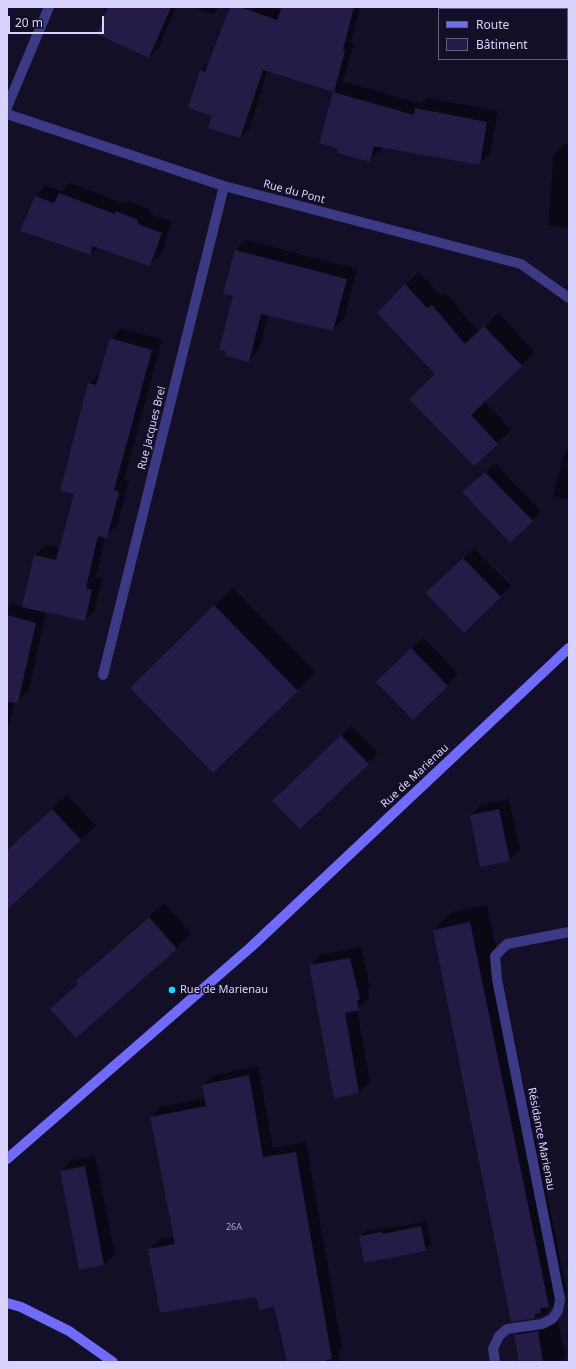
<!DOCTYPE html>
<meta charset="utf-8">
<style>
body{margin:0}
#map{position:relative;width:576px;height:1369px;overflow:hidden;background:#130f26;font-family:"Noto Sans",sans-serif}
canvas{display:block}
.frame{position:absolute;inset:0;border:8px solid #d9d4ff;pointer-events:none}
.legend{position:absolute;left:438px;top:8px;width:130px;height:52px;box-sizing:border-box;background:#130f26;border:1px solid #625e7d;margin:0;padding:5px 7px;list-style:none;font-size:12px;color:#d9d4ff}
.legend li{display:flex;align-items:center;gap:8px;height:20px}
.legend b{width:20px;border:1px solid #625e7d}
.scale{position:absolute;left:8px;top:16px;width:96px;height:18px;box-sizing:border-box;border:2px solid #d9d4ff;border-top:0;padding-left:5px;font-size:12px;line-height:14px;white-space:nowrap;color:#d9d4ff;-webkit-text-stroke:3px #130f26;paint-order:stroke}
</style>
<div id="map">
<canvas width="576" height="1369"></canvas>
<div class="frame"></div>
<ul class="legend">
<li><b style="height:5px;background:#6f6bff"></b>Route</li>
<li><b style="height:11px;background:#241b47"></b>Bâtiment</li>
</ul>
<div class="scale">20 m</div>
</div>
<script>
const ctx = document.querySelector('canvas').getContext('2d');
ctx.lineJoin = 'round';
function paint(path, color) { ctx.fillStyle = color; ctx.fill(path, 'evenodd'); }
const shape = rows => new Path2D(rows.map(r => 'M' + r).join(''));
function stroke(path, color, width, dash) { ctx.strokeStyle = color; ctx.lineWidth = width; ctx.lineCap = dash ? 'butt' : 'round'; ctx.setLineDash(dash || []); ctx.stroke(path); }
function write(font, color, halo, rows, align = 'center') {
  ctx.font = font + ' "Noto Sans",sans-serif'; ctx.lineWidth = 3; ctx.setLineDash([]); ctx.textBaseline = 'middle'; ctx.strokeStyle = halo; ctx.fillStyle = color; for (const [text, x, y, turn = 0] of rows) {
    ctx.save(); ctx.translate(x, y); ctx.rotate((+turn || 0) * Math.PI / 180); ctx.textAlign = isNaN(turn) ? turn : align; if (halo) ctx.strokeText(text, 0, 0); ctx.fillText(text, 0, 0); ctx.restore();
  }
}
const shadow = shape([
 [109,7,176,7,159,47,149,57],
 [192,7,219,7,212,14],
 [231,7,272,7,282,11,283,7,360,7,351,42,354,43,342,85,345,82,421,104,427,98,498,111,490,153,479,164,382,146,381,150,370,160,339,148,334,93,336,91,268,70,249,129,240,137,213,116,201,71,209,62],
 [565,144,569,145,569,228,548,225,554,155],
 [70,183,125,204,128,201,149,209,148,213,172,222,161,254,150,265,98,247,91,254,36,196,46,185,62,191],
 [246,240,357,269,344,319,333,330,268,315,259,350,249,360,234,295,235,251],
 [419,272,441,296,445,292,479,332,498,313,535,352,484,401,511,430,474,464,436,373,378,313],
 [121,329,162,339,124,480,129,481,117,526,105,536,96,578,102,579,95,610,85,620,46,611,29,690,19,700,15,699,7,734,7,609,12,604,23,607,35,556,45,545,60,548,75,493,89,384,100,373,111,339],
 [569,447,569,500,553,496,565,451],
 [495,463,541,511,510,541,473,483],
 [474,548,511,586,464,631,437,583],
 [233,588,315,672,213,772,149,670],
 [423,638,458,674,413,719,388,671],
 [351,726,378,753,300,828,282,792],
 [67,795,96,825,7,909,7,850],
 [509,799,520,850,509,860,471,816,481,805],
 [164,903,191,933,176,948,51,1009,79,983,77,981,92,966],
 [487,905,567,1292,549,1310,540,1317,512,1321,434,930,452,912],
 [361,947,370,988,368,990,369,998,357,1009,370,1082,359,1092,310,966,321,955],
 [258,1066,273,1148,306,1142,342,1348,338,1351,341,1362,300,1362,274,1305,149,1250,159,1240,174,1237,151,1117,161,1107,205,1098,203,1085,213,1076],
 [95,1156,115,1254,104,1264,80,1269,61,1171,72,1160],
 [426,1221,431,1244,425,1250,360,1237,366,1231,388,1227,388,1229],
 [558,1321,566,1357,561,1362,521,1362,515,1335,521,1329,550,1325]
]);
const building = shape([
 [108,7,171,7,149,58,97,34],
 [230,7,240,7,277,20,282,7,354,7,343,50,345,51,334,92,263,70,240,138,208,128,212,116,188,108,200,70,205,72],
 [333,92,414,115,415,108,487,122,480,165,374,146,370,162,337,153,338,149,319,143],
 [59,193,115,214,116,211,138,220,138,224,162,233,150,266,92,246,91,255,20,231,35,196,54,203],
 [235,250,347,279,333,331,261,314,249,362,225,356,226,351,219,350,233,296,223,294],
 [405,284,427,308,432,305,465,344,484,326,522,366,471,415,498,444,474,466,409,399,435,374,377,313],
 [110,338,152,350,114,490,119,492,107,538,98,536,86,588,92,590,85,621,22,607,34,555,56,560,74,494,60,491,88,383,96,385],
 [485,472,533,521,510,543,462,492],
 [463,558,501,597,464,633,425,593],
 [214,605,298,691,213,773,130,688],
 [7,615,36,623,18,703,7,702],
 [411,648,448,686,413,720,376,682],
 [341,735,369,764,300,829,272,801],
 [52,809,81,840,7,910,7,850],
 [499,809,510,861,480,867,470,815],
 [149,917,177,949,76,1038,50,1009,78,984,76,981],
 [470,922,549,1307,540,1308,541,1313,535,1314,535,1318,511,1322,433,930],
 [350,958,360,999,357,1000,359,1010,345,1013,359,1093,334,1099,309,965],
 [249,1075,263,1157,296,1152,332,1359,319,1362,287,1362,274,1306,260,1310,256,1297,160,1313,148,1249,175,1244,150,1117,206,1106,202,1085],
 [85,1166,104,1265,79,1270,60,1171],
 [421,1226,426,1251,364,1263,359,1236,382,1232,383,1234],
 [538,1331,543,1362,519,1362,514,1335]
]);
const street = shape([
 [7,107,49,7],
 [7,114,224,186,521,264,569,298],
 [103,675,224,186],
 [495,1362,493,1349,499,1336,507,1329,542,1324,552,1319,558,1311,560,1299,497,979,495,956,507,944,569,932]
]);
const secondary = shape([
 [7,1159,251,947,569,648],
 [7,1303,21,1307,69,1331,113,1362]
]);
const markers = [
 [172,990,4,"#00e5ff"]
];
const numberNames = [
 ["26A",234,1227]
];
const streetNames = [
 ["Rue du Pont",294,192,15],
 ["Rue Jacques Brel",152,428,-76],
 ["Rue de Marienau",415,776,-43],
 ["Résidance Marienau",541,1139,79]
];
const poiNames = [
 ["Rue de Marienau",180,990]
];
paint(shadow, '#0007');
paint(building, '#241b47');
stroke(street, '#3d3a85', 10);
stroke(secondary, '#6f6bff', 10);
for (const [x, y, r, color] of markers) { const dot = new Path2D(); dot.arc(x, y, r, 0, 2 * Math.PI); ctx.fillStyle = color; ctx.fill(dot); stroke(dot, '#130f26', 1.5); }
write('9px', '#aca6d1', null, numberNames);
write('11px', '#d9d4ff', '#130f26', streetNames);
write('11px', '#d9d4ff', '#130f26', poiNames, 'left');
</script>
